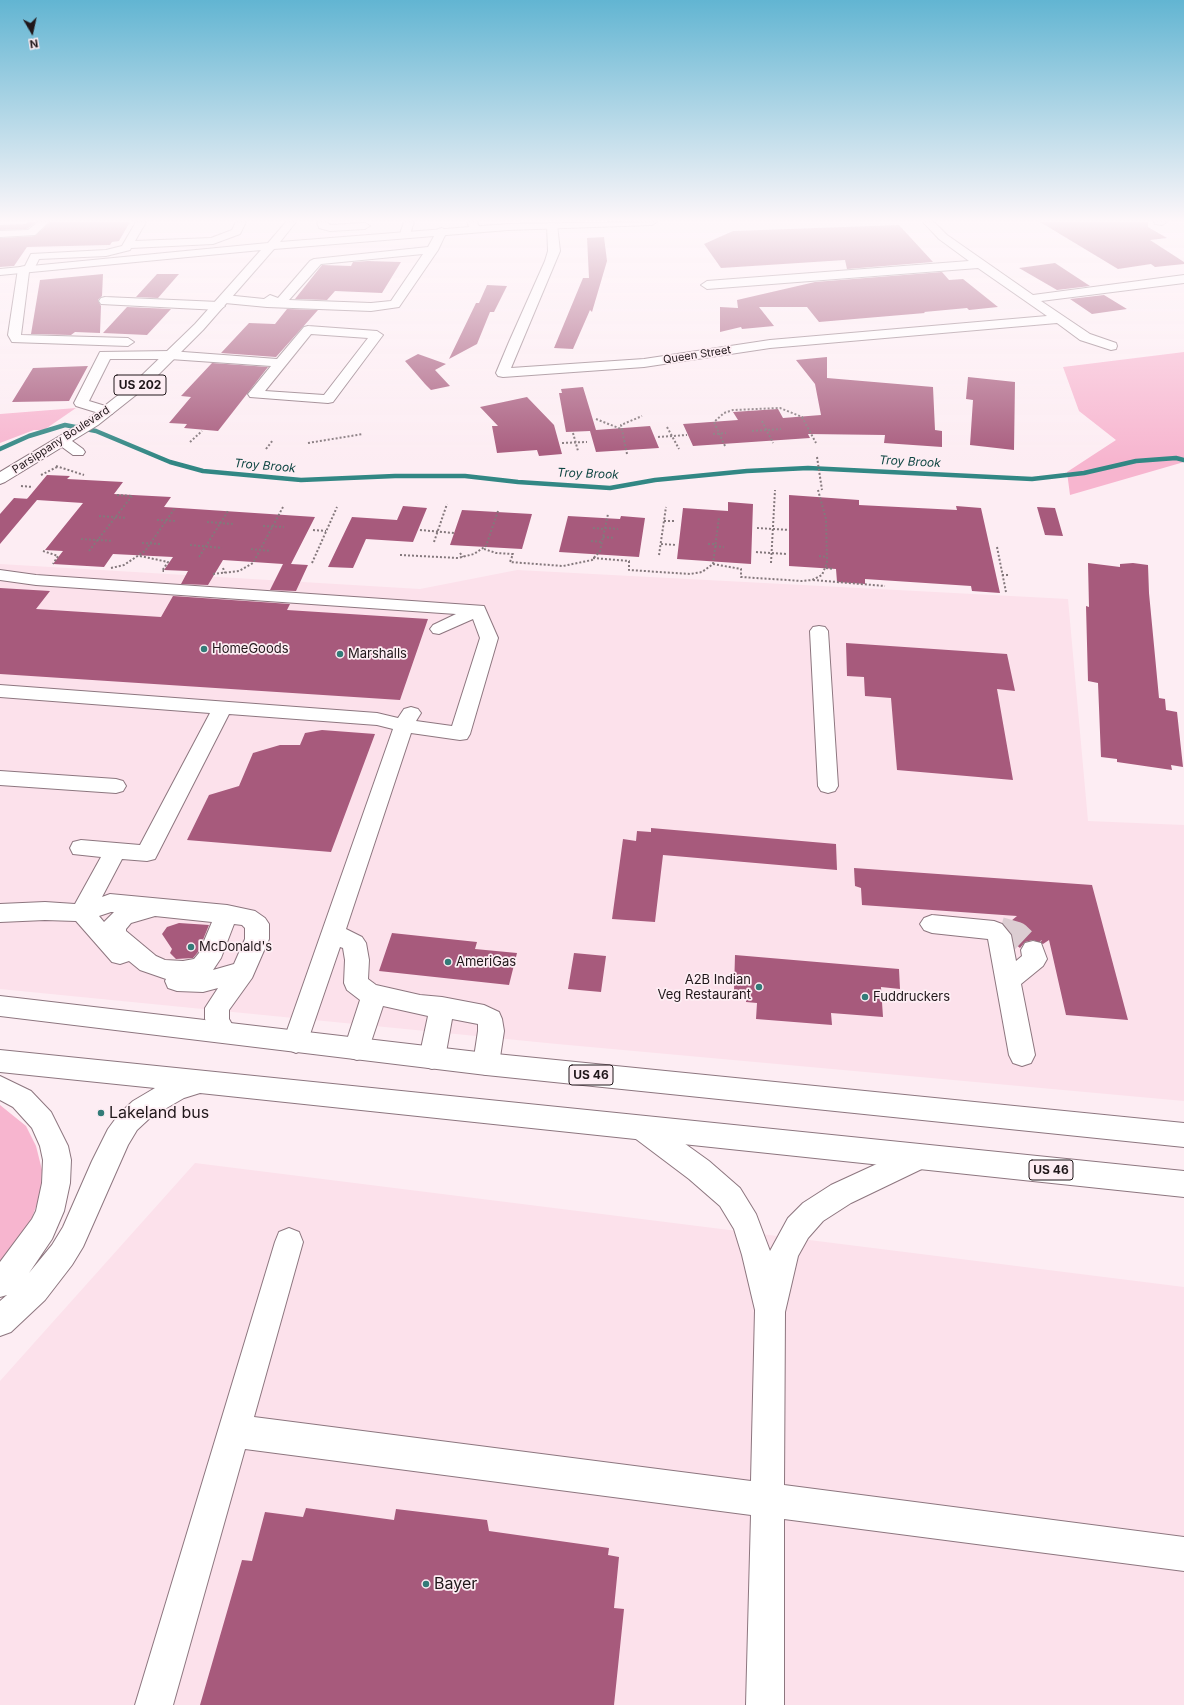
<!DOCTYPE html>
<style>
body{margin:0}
#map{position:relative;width:1184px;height:1705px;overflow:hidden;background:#fdedf3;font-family:Inter,sans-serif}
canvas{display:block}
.north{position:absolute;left:12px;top:12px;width:40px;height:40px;-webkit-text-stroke:3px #fdedf3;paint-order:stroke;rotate:171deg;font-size:11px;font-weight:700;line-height:16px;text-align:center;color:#20171a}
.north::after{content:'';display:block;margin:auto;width:14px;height:18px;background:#20171a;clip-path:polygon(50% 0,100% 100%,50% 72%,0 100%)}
</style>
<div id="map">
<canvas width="1184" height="1705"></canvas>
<div class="north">N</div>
</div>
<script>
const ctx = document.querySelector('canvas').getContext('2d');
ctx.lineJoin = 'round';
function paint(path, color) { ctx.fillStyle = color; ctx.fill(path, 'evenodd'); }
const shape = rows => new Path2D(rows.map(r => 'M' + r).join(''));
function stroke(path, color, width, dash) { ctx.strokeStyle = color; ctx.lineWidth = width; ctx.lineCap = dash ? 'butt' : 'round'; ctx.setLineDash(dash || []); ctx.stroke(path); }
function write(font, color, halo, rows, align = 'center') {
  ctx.font = font + ' Inter,sans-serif'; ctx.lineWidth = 3.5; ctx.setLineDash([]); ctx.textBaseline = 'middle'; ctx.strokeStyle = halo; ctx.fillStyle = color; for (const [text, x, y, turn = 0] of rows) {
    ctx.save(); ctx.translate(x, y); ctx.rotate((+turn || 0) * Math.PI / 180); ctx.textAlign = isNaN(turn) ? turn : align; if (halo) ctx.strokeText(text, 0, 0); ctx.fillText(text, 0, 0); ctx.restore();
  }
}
const built = shape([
 [0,564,420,589,517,570,1068,599,1088,821,1184,825,1184,1101,557,1044,0,989],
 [195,1163,1184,1287,1184,1705,0,1705,0,1381]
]);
const green = shape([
 [1184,352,1184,462,1070,495,1067,472,1116,440,1079,411,1063,367],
 [76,408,44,430,34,430,0,443,0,414],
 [0,1105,26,1126,36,1146,42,1170,40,1196,27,1231,0,1266]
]);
const stream = shape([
 [0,449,29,436,65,425,96,431,170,462,203,471,301,480,395,476,465,476,518,482,610,488,655,480,747,471,808,468,1032,479,1084,473,1136,461,1176,458,1184,460]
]);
const building = shape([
 [28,222,36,222,27,229,0,230,0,225,26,224],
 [50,222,130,222,119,241,112,242,110,245,27,247,14,266,0,267,0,238,35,236],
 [1040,222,1148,222,1148,227,1167,238,1150,240,1184,262,1184,264,1155,267,1151,264,1118,269],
 [899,225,933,262,847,269,845,260,721,268,704,244,733,231],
 [604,237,607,261,592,312,590,310,573,349,554,348,583,278,589,278,587,238],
 [368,261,401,262,382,293,335,291,327,300,295,299,322,265,351,266,353,262],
 [1055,263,1090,286,1057,290,1019,268],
 [942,272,949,280,963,279,998,307,969,310,967,308,924,312,925,313,819,322,807,307,759,307,774,326,742,329,741,327,720,332,720,307,738,308,737,300,815,282],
 [103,274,102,296,98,300,101,306,100,333,75,332,71,335,31,334,40,280],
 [157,274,179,274,158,298,136,297],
 [487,285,507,286,494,312,490,312,477,344,449,359,476,303,479,303],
 [1104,295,1127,309,1092,314,1070,299],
 [127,307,171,309,147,335,103,333],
 [287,309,318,310,276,357,221,353,249,323,275,324],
 [418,354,446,364,435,370,450,386,431,390,425,384,405,361],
 [827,357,827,378,933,387,935,430,942,431,942,447,884,443,885,435,808,434,810,438,693,446,683,424,738,420,733,412,778,409,783,418,821,415,815,384,796,360],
 [212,363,268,367,218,431,184,428,187,424,169,423,191,397,181,396],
 [88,366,69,401,12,402,33,368],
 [968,377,1015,382,1014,450,970,445,973,400,966,399],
 [583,387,596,430,650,426,659,448,596,452,590,431,566,432,559,393,562,393,561,389],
 [527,397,554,425,562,454,539,456,537,450,497,453,492,426,498,426,480,407],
 [47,475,70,476,67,479,123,482,114,494,171,497,164,507,315,517,291,564,308,565,296,591,270,590,283,564,223,560,208,585,181,584,188,571,164,570,173,557,113,554,104,567,53,564,63,551,45,550,83,503,37,500,0,544,0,514,14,498,30,499,27,499],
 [789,495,859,500,859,505,957,510,956,506,981,508,1000,593,972,591,971,586,865,579,865,584,837,582,836,569,789,566],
 [728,502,753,504,751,564,677,559,683,508,728,511],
 [403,506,427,508,413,542,366,539,353,568,328,567,352,517,397,520],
 [1037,507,1055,508,1063,536,1045,535],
 [462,510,532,514,522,549,450,545],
 [568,516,620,519,621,516,645,518,639,557,559,552],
 [1088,563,1120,567,1120,564,1133,563,1148,565,1149,593,1159,698,1165,699,1166,710,1177,712,1183,767,1171,765,1172,770,1117,762,1117,759,1101,757,1098,683,1088,681,1086,606,1089,607],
 [0,588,50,591,36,609,161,617,173,596,290,604,287,610,428,619,400,700,0,674],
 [846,643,1007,654,1015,691,997,689,1013,780,897,770,891,698,865,696,864,677,847,676],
 [322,730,375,734,331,852,187,840,209,795,239,786,253,753,280,745,300,745,305,733],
 [651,828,836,844,837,870,663,855,655,922,612,919,623,839,636,841,637,831,651,832],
 [854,868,1092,885,1128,1020,1066,1015,1049,940,1043,944,1033,940,1025,942,1020,948,1014,943,1012,934,1005,926,1017,916,862,905,861,888,855,886],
 [179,923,209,925,198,952,193,958,176,959,170,953,172,949,162,934,167,927],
 [392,933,477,942,475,949,517,953,509,985,379,971],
 [574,953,606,956,601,992,568,989],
 [735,955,899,969,900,989,881,987,883,1017,831,1013,832,1025,756,1019,757,1003,746,1002,746,992,734,990],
 [306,1508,394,1520,396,1509,487,1520,489,1531,609,1548,608,1555,619,1557,614,1608,624,1609,614,1705,200,1705,242,1560,252,1561,265,1512,303,1517]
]);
const minorTunnel = shape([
 [1000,930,1017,935,1033,950]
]);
const path = shape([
 [596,419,621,429],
 [762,421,773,443],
 [667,427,679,449],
 [752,431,781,429],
 [573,433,578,451],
 [713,434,726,433],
 [658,437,687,435],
 [190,442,202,431],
 [308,443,363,434],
 [562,443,587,442],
 [725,446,714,422,724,413,733,410,780,408,802,417,816,443],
 [266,449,273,440],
 [627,454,621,425,642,416],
 [817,457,822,490],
 [56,466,84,475],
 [41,475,57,467],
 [21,486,33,487],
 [117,495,131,496],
 [99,516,127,518],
 [157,520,176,521],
 [664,521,675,521],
 [207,522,233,524],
 [263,526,284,527],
 [593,528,604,529],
 [605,528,618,529],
 [757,528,789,530],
 [313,530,326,531],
 [420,530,454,533],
 [603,537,615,538],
 [81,539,113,541],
 [591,541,602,542],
 [434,542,447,504],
 [142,543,160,544],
 [661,544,677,545],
 [708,544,715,544],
 [190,545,222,548],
 [715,546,724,547],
 [997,547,1006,592],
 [251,549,271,551],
 [484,549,496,553,513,554,510,562,563,566,592,560,600,551,608,514],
 [43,551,58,556,53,564],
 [89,551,132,496],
 [756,552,786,554],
 [460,553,463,557],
 [400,555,458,558,474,554,486,546,498,511],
 [659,555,666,507],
 [140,556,168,562,162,571,164,571],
 [819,556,827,557],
 [199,557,228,511],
 [593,558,629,561,629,570,690,574,702,572,713,564,719,517],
 [312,563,337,507],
 [771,563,775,490],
 [713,564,741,569,741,577,802,581,812,580,822,575,827,563,826,519,818,490],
 [111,568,124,565,145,551,175,508],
 [223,568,225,573],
 [826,568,834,569],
 [213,574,239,571,253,563,283,507],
 [1002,575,1010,575],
 [813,580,885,586]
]);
const minor = shape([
 [38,222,49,222,35,235,0,237,0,231,28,230,38,222],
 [136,222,146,222,135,241,211,238,232,230,236,222,246,222,240,234,213,244,131,248,130,250,106,256,39,259,33,271,29,272,21,335,128,338,134,342,128,346,12,342,8,335,18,269,20,267,25,266,31,254,106,250,122,246,136,222],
 [317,222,327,222,330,225,365,223,370,226,365,229,330,231,319,228,317,222],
 [404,222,414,222,410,234,405,237,400,234,404,222],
 [467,222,477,222,480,229,479,231,471,231,467,222],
 [552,222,557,225,560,251,511,368,644,359,770,340,1047,316,978,268,707,289,701,285,707,281,969,261,939,239,923,222,934,222,947,235,1033,295,1184,275,1184,283,1041,301,1090,334,1116,343,1117,346,1116,349,1111,350,1080,340,1057,323,770,348,644,367,503,377,498,376,496,373,509,342,545,261,548,251,547,225,552,222],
 [1154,222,1167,222,1162,225,1155,224,1154,222],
 [442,228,447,231,438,250,399,307,371,311,267,307,225,303,219,299,225,295,264,299,270,295,278,298,310,261,314,259,428,247,438,229,442,228],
 [423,254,391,301,371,303,289,300,321,264,423,254],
 [105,297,219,302,225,306,219,310,101,304,99,301,101,298,105,297],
 [308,326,377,331,383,335,333,402,328,403,250,397,248,394,271,366,170,359,110,359,89,401,112,408,114,411,112,414,102,414,76,406,74,403,100,352,170,351,277,359,304,327,308,326],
 [311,334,368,338,324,395,265,391,311,334],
 [63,437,68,438,83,449,85,452,83,455,73,455,58,444,56,441,58,438,63,437],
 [0,570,36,575,484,606,498,638,470,734,467,739,460,740,411,733,346,929,362,937,366,943,369,960,368,979,376,985,420,995,442,997,484,1005,499,1012,502,1019,504,1031,499,1064,495,1072,486,1075,477,1072,473,1064,478,1031,478,1024,452,1019,445,1058,441,1066,432,1069,423,1066,419,1058,428,1016,383,1006,366,1057,357,1060,348,1057,344,1049,360,1000,347,990,344,983,345,960,343,948,340,947,305,1049,296,1053,287,1049,283,1042,393,729,377,725,229,714,155,859,147,861,122,859,102,897,110,894,227,905,255,911,265,918,269,924,269,939,252,978,229,1010,229,1019,237,1033,233,1040,224,1043,215,1040,205,1019,205,1008,218,988,203,992,177,991,168,988,165,981,166,979,140,970,129,961,120,964,112,962,76,921,45,920,0,922,0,904,45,902,75,904,101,857,73,854,70,848,73,842,81,840,140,845,210,713,0,697,0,685,377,713,398,718,404,709,411,707,418,709,421,713,416,721,452,726,480,638,473,619,439,634,433,633,430,629,433,625,456,614,36,585,0,580,0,570],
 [111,912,114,912,104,922,99,916,111,912],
 [155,916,212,922,199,953,194,959,183,961,165,960,156,956,126,931,126,929,131,923,155,916],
 [234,924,242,925,245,928,245,939,234,964,213,970,221,958,234,924],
 [819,626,825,627,828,631,838,786,835,791,828,793,821,791,818,786,810,631,813,627,819,626],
 [0,771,116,779,123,781,126,786,123,791,116,793,0,785,0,771],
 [932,915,994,921,1002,924,1011,935,1016,961,1022,956,1021,950,1025,943,1033,941,1041,943,1047,959,1043,966,1021,984,1035,1055,1031,1063,1022,1066,1013,1063,1009,1055,988,939,932,933,924,930,920,924,924,918,932,915],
 [642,1116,652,1120,709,1161,740,1188,756,1214,770,1251,788,1218,803,1203,831,1185,918,1145,928,1148,932,1157,928,1166,851,1203,823,1221,808,1238,798,1256,785,1312,784,1485,1184,1537,1184,1571,784,1519,784,1705,746,1705,751,1515,245,1449,173,1705,135,1705,275,1242,279,1232,289,1228,299,1232,303,1242,254,1417,751,1481,755,1310,742,1255,734,1229,720,1206,689,1179,632,1136,629,1128,632,1120,642,1116]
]);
const major = shape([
 [286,222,296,222,280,242,508,224,657,222,652,225,508,230,274,249,203,330,146,387,98,425,5,482,0,484,0,472,88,419,136,381,195,324,261,250,0,275,0,269,268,243,286,222]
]);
const highway = shape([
 [0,996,486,1053,1184,1123,1184,1147,486,1075,0,1016,0,996],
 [0,1050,1184,1171,1184,1197,200,1093,184,1098,151,1117,137,1130,128,1145,83,1247,72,1265,45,1300,11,1332,0,1336,0,1301,7,1295,0,1297,0,1262,32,1219,36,1211,42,1183,43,1160,40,1146,32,1128,13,1107,0,1100,0,1076,31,1091,51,1112,68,1146,71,1160,70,1183,64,1211,52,1239,29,1273,52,1245,63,1227,92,1161,108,1129,119,1114,133,1101,155,1088,0,1072,0,1050]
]);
const markers = [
 [204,649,4,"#337b78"],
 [340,654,4,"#337b78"],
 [191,947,4,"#337b78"],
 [448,962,4,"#337b78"],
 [759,987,4,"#337b78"],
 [865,997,4,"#337b78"],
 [101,1113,4,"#337b78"],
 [426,1584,4,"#337b78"]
];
const farStreetnames = [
 ["Queen Street",697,355,-9],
 ["Parsippany Boulevard",61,440,-33]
];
const shields = [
 [140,385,52],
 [591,1075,44],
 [1051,1170,44]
];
const shieldNames = [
 ["US 202",140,385],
 ["US 46",591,1075],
 ["US 46",1051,1170]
];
const farWaternames = [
 ["Troy Brook",910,462,3],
 ["Troy Brook",265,466,5],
 ["Troy Brook",588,474,2]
];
const poiNames = [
 ["HomeGoods",212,649],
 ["Marshalls",348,654],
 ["McDonald's",199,947],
 ["AmeriGas",456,962],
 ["A2B Indian",751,980,"right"],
 ["Veg Restaurant",751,995,"right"],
 ["Fuddruckers",873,997]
];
const nearPoinames = [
 ["Lakeland bus",109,1113],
 ["Bayer",434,1584]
];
paint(built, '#fce1eb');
paint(green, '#f7b5cf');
stroke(stream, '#328784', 4.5);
paint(building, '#a75a7c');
stroke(minorTunnel, '#dccdd2', 26, [26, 13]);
stroke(minor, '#8d767f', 2);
stroke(major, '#8d767f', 2);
stroke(highway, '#8d767f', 2);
stroke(path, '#84787c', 2, [2, 2]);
paint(minor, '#fff');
paint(major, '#fff');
paint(highway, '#fff');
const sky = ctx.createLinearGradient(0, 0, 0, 460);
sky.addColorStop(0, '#62b5d2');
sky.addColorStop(0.48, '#fef7fa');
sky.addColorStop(1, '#fef7fa00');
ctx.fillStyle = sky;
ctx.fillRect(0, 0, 1184, 460);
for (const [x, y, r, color] of markers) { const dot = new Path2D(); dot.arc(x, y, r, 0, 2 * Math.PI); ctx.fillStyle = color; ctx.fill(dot); stroke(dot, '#fdedf3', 1.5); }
write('11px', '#20171a', '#fdedf3', farStreetnames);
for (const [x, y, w] of shields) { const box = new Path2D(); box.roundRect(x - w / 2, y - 10, w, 20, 3); ctx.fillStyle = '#fdedf3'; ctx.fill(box); stroke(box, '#20171a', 1); }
write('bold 12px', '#20171a', null, shieldNames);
write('italic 12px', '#0f4643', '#fdedf3', farWaternames);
write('13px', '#20171a', '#fdedf3', poiNames, 'left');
write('16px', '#20171a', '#fdedf3', nearPoinames, 'left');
</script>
